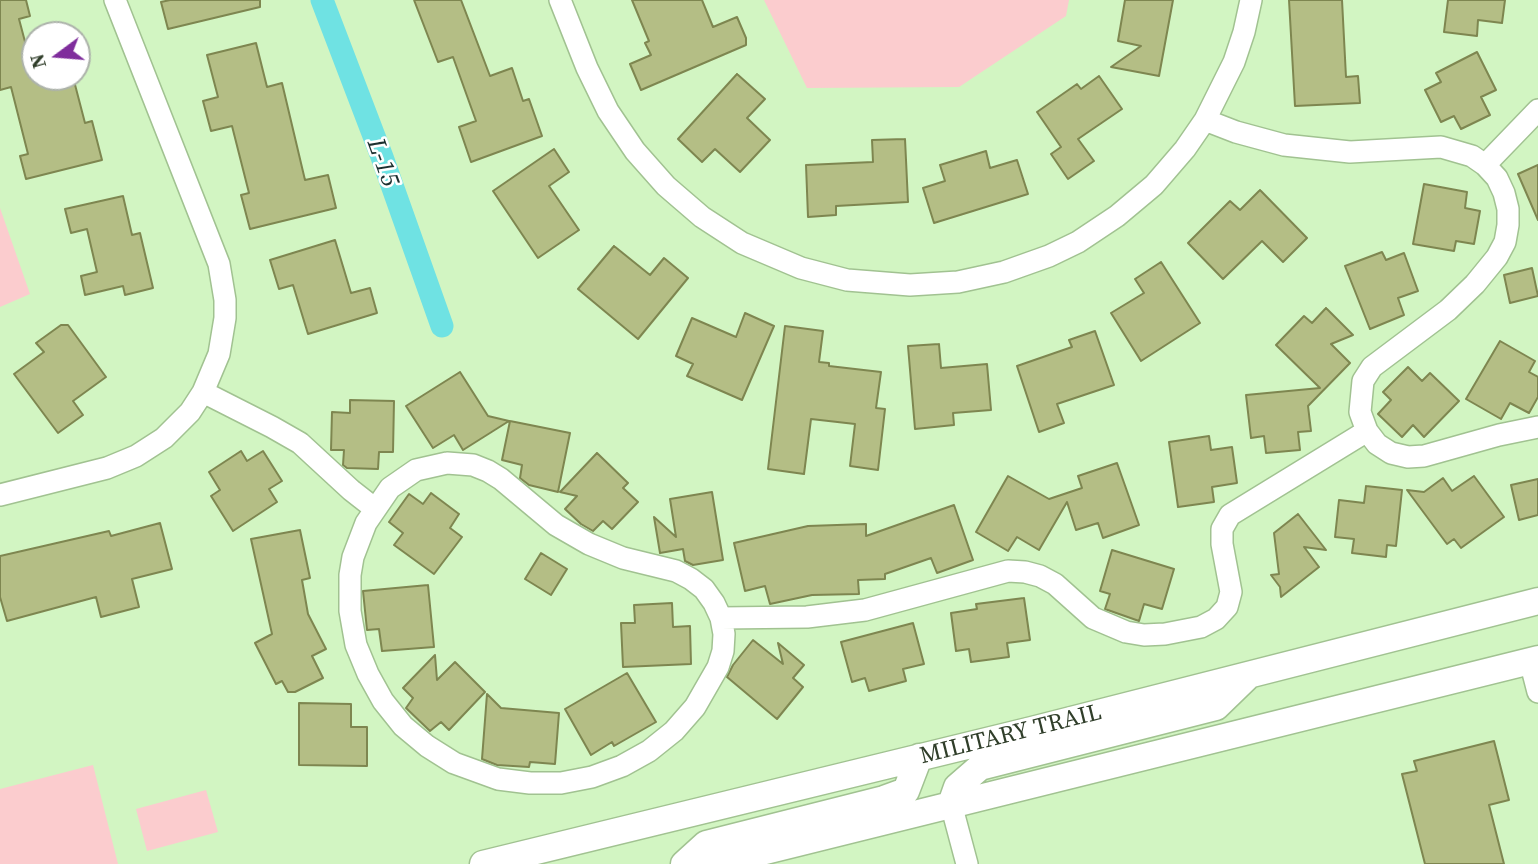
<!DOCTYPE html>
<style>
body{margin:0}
#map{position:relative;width:1538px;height:864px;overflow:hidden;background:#d2f5c2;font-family:"Source Serif 4",serif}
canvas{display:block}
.north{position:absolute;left:21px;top:21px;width:70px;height:70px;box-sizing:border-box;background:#fff;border:2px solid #acb2aa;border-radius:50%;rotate:254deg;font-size:19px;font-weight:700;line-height:28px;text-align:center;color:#303e2a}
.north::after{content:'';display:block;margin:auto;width:24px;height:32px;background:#7f2d9c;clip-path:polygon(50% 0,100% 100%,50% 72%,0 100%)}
</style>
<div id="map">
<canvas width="1538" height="864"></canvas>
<div class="north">N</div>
</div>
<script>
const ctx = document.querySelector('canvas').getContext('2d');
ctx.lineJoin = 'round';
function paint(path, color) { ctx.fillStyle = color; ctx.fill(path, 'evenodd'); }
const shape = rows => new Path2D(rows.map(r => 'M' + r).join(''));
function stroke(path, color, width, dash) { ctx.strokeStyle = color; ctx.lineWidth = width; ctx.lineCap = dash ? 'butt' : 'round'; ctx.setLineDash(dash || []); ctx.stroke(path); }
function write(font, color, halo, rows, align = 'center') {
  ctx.font = font + ' "Source Serif 4",serif'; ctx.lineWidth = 5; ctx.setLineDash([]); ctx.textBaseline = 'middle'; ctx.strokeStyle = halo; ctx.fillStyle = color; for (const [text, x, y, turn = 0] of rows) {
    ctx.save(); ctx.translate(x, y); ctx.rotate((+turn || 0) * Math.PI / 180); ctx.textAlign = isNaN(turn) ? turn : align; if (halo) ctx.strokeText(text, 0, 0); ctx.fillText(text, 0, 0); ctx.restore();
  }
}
const green = shape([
 [764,0,1069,0,1066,16,959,87,807,88],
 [0,208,30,294,0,307],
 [93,765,118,864,0,864,0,789],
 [206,790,218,832,147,851,136,809]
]);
const canal = shape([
 [322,0,382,157,442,326]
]);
const building = shape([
 [0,0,26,0,30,16,19,19,28,53,35,52,35,77,73,77,85,123,92,121,102,160,26,179,20,156,28,154,11,87,0,90,0,0],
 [170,0,260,0,260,7,168,29,161,2,170,0],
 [414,0,461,0,490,76,512,68,523,101,529,99,542,136,471,162,459,127,476,121,453,57,438,62,414,0],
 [632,0,702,0,713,27,737,17,746,38,746,45,641,90,630,64,651,55,645,43,649,41,632,0],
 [1125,0,1173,0,1159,76,1111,67,1141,46,1118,41,1125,0],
 [1289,0,1342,0,1346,77,1358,76,1360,103,1295,106,1289,0],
 [1448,0,1505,0,1502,23,1478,20,1477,36,1444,32,1448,0],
 [256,43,267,87,282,83,305,180,328,175,336,208,250,229,241,195,249,193,232,126,211,131,203,101,218,97,207,55,256,43],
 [1477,52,1496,90,1481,97,1490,115,1461,129,1454,116,1441,122,1425,90,1441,82,1436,73,1477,52],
 [737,74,765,99,747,118,770,140,740,172,715,149,702,162,678,139,737,74],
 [1099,76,1122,109,1078,139,1094,161,1068,179,1051,154,1061,147,1037,112,1077,84,1081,89,1099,76],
 [905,139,908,202,836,206,836,215,808,217,806,165,873,162,872,140,905,139],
 [554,149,569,172,549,186,579,230,538,258,493,191,554,149],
 [986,151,990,168,1017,160,1028,194,934,223,923,188,945,181,940,165,986,151],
 [1538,165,1538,220,1518,174,1538,165],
 [1424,184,1467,192,1465,208,1480,211,1474,244,1456,241,1454,251,1413,244,1424,184],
 [1260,190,1307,238,1283,262,1262,241,1223,279,1188,243,1230,201,1240,210,1260,190],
 [123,196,132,235,140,233,153,288,125,295,123,286,85,295,81,276,97,272,87,229,71,233,65,209,123,196],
 [335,240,351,293,370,288,377,313,308,334,293,285,279,289,270,260,335,240],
 [614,246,650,275,664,258,688,278,638,339,578,289,614,246],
 [1382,252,1386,260,1404,253,1418,291,1398,298,1404,315,1370,329,1345,266,1382,252],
 [1161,262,1200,323,1141,361,1111,313,1144,293,1135,279,1161,262],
 [1532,268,1538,296,1510,303,1504,275,1532,268],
 [1326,308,1353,335,1331,344,1350,363,1308,406,1311,431,1298,432,1300,450,1266,453,1264,436,1251,438,1246,395,1320,388,1276,345,1304,316,1312,323,1326,308],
 [745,313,774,326,742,400,687,376,693,364,676,356,692,318,736,337,745,313],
 [61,325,68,325,106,377,73,401,83,415,58,433,14,374,44,352,36,343,61,325],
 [785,326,823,331,819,362,829,363,829,366,881,372,876,408,885,409,878,470,850,466,855,424,811,419,804,474,768,469,785,326],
 [1095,331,1114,385,1057,404,1064,423,1039,432,1017,366,1072,347,1069,340,1095,331],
 [1500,341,1535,361,1529,372,1538,377,1538,397,1529,413,1510,403,1501,419,1466,399,1500,341],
 [939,344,941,368,987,364,991,410,953,413,954,425,915,429,908,346,939,344],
 [1408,367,1422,381,1430,373,1459,401,1424,437,1413,425,1402,437,1378,414,1391,400,1383,392,1408,367],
 [460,372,488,416,509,421,463,450,454,435,433,448,406,406,460,372],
 [350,400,394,401,393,452,379,452,378,469,347,468,343,465,344,450,331,450,332,412,350,413,350,400],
 [510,421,570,433,558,492,529,485,520,478,522,465,502,460,510,421],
 [1209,436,1211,450,1232,447,1237,483,1212,487,1214,502,1178,507,1169,442,1209,436],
 [241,451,247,461,263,451,282,481,269,489,277,502,233,531,211,496,220,490,209,472,241,451],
 [597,453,628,483,623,488,638,502,612,529,603,521,593,531,581,524,565,509,577,496,560,492,597,453],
 [1117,463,1139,525,1103,538,1098,523,1076,530,1067,502,1039,550,1017,537,1008,551,976,532,1008,476,1049,499,1082,488,1078,476,1117,463],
 [1474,476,1504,517,1461,548,1454,539,1447,544,1407,490,1424,492,1443,478,1452,491,1474,476],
 [1538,479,1538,515,1519,520,1511,485,1538,479],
 [1366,486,1402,490,1396,546,1387,545,1386,557,1352,553,1354,539,1335,537,1339,500,1364,503,1366,486],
 [712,492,723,560,693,565,685,561,683,549,660,553,654,517,676,537,670,499,712,492],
 [431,493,459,514,450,528,462,537,434,574,394,545,403,533,389,522,409,494,423,504,431,493],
 [954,505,973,560,937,573,931,558,885,574,885,579,858,580,859,594,812,595,770,604,765,586,745,591,734,543,808,526,866,524,866,536,954,505],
 [1298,514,1326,550,1304,547,1319,567,1281,597,1280,587,1271,575,1279,574,1274,533,1298,514],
 [160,523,172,569,132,579,139,607,101,617,96,597,7,621,0,597,0,556,109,531,111,536,160,523],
 [300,530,310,578,302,580,308,614,326,649,312,656,323,678,295,692,288,692,282,681,276,684,255,643,272,634,251,539,300,530],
 [1112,550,1174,569,1162,609,1144,604,1139,621,1105,609,1110,594,1100,591,1112,550],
 [541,553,567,569,551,595,525,579,541,553],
 [428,585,434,647,382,651,379,629,367,630,363,591,428,585],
 [1024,598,1030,640,1007,643,1009,657,971,662,969,649,956,651,951,613,977,609,976,604,1024,598],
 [672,603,673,627,690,626,691,664,623,667,621,623,635,623,634,605,672,603],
 [913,623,924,664,903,669,906,681,869,691,865,678,852,682,841,642,913,623],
 [753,640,783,664,778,643,804,665,793,678,803,687,777,719,727,677,733,665,753,640],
 [435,655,437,680,455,662,485,692,449,730,441,722,430,731,406,708,413,698,403,688,435,655],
 [627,673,656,722,614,746,612,742,591,755,565,709,627,673],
 [487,694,501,708,559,713,555,764,530,762,529,767,497,765,482,759,487,694],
 [299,703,351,704,351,727,367,727,367,766,299,765,299,703],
 [1494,741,1509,800,1489,805,1504,864,1425,864,1402,774,1417,771,1414,761,1494,741]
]);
const minor = shape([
 [560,0,587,68,608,111,635,151,666,186,702,217,742,243,801,268,847,280,910,285,958,282,1004,272,1049,256,1078,242,1117,216,1154,185,1185,149,1205,120,1234,62,1244,32,1251,0],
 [1205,120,1236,132,1284,145,1350,152,1441,147,1472,156,1485,165,1497,178,1504,193,1508,209,1508,225,1505,242,1497,257,1475,284,1448,310,1372,367,1363,381,1360,412,1367,431,1377,444,1391,453,1408,457,1424,456,1499,435,1538,427],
 [1485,165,1538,110],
 [203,392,272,427,300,443,351,490,374,508],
 [447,463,473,465,488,471,501,479,556,525,589,544,623,558,676,571,691,579,704,589,714,603,721,618,724,634,723,651,718,667,695,707,674,731,649,751,622,766,592,777,561,783,530,783,498,779,454,763,427,746,403,726,383,701,368,674,356,645,350,611,350,575,353,557,366,523,390,488,416,470,447,463],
 [0,495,107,468,136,456,164,438,190,412,203,392,219,354,225,318,225,300,219,264,115,0],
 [721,618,807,617,865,610,1008,571,1025,572,1040,576,1055,584,1093,618,1126,632,1144,635,1165,634,1201,627,1216,619,1227,607,1231,592,1222,544,1222,529,1230,515,1367,431],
 [1530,661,1538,692],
 [951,804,967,864]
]);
const major = shape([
 [951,804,957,787,980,767,1216,707,1248,676],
 [483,864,1032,730,1538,601],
 [684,864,706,844,884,799,906,791,919,757],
 [713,864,1538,659]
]);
const streetNames = [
 ["MILITARY TRAIL",1011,735,-14]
];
const waterNames = [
 ["L-15",382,163,70]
];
paint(green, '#fbccce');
stroke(canal, '#6fe2e3', 23);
paint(building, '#b4be85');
stroke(building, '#7e8650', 2);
stroke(minor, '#a1c291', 24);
stroke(major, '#a1c291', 29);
stroke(minor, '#fff', 21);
stroke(major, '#fff', 26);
write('24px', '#303e2a', '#fff', streetNames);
write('italic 26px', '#1b3030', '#fff', waterNames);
</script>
